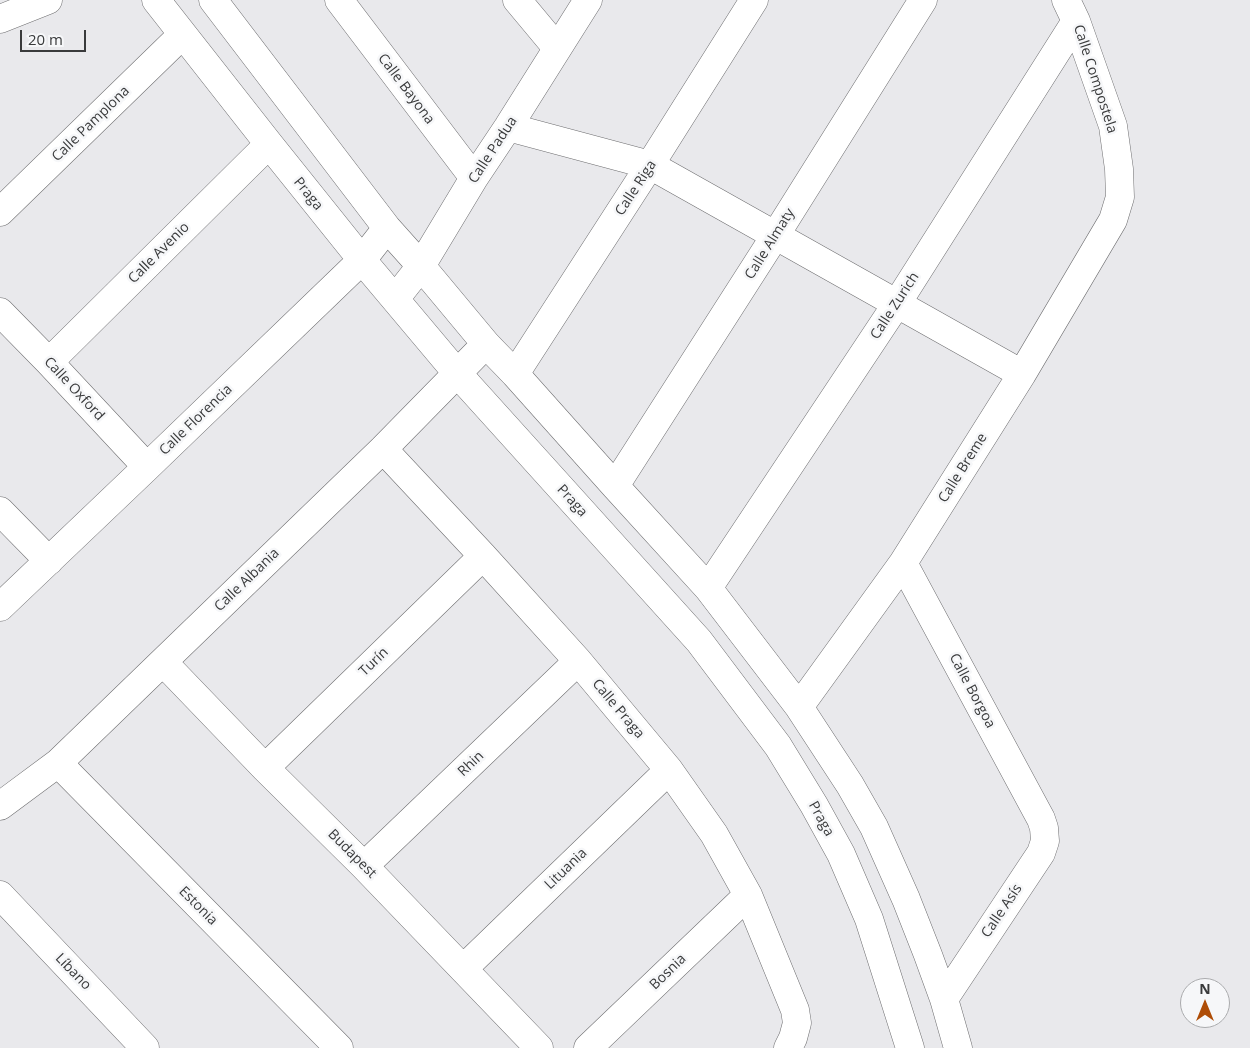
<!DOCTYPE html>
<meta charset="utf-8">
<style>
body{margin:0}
#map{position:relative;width:1250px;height:1048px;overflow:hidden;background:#e9e9ec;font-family:"Open Sans",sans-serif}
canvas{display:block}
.north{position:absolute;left:1180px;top:978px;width:50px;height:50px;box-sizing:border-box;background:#f6f7f9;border:1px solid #aaabad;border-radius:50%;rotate:0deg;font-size:14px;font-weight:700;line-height:20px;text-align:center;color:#393a3b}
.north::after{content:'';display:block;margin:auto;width:18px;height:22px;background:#ae4d07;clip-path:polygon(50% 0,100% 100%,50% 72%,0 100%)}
.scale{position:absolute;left:20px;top:30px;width:66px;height:22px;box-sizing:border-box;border:2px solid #393a3b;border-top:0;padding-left:6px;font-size:15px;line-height:18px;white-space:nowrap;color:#393a3b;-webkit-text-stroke:4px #f6f7f9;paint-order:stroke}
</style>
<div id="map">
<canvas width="1250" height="1048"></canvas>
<div class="north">N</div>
<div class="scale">20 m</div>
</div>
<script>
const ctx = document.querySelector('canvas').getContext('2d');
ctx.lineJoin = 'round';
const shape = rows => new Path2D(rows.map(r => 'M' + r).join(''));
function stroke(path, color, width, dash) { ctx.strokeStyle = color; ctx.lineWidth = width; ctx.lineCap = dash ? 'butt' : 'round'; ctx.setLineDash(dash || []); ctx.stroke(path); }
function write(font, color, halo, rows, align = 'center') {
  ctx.font = font + ' "Open Sans",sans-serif'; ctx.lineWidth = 5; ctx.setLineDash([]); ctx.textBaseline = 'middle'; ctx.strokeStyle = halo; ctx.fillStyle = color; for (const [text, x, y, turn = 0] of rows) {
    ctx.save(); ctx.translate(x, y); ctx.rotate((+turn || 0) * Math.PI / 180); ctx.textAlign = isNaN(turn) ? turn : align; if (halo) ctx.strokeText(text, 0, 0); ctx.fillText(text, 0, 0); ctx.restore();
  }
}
const minor = shape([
 [156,0,269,144,362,260,457,373,699,641,778,746,814,805,841,854,869,919,910,1048],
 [213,0,387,228,421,266,486,344,515,374,615,486,708,588,799,707,850,785,874,827,906,899,928,955,944,999,958,1048],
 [339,0,474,178],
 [517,0,557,48],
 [0,19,48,0],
 [508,127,650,165,1022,374],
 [0,212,182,35],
 [395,299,421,266,474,178,508,127,588,0],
 [0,312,49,362,147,467],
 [49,362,269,144],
 [515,374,650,165,754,0],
 [383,449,483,556,578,661,669,770,714,834,748,895,795,1010,797,1023,793,1038,788,1048],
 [615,486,775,236,923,0],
 [0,511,49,561],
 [903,563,1041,819,1044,828,1045,841,1041,853,944,999],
 [708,588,896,305,1076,21],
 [0,607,147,467,362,260,387,228],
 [163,662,265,768,364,866,539,1048],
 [799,707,903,563,1022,374,1113,220,1120,197,1119,169,1113,126,1076,21,1066,0],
 [58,763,339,1048],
 [265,768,483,556],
 [0,806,58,763,383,449,486,344],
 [364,866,578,661],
 [0,895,145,1048],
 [463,969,669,770],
 [588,1048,748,895]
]);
const streetNames = [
 ["Calle Compostela",1095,79,72],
 ["Calle Bayona",406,89,53],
 ["Calle Pamplona",91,124,-44],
 ["Calle Padua",493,150,-57],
 ["Calle Riga",636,188,-57],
 ["Praga",308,194,51],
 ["Calle Almaty",770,244,-58],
 ["Calle Avenio",159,253,-45],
 ["Calle Zurich",895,306,-57],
 ["Calle Oxford",74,389,47],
 ["Calle Florencia",196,420,-44],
 ["Calle Breme",963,468,-58],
 ["Praga",572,501,48],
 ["Calle Albania",247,580,-44],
 ["Turín",374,662,-44],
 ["Calle Borgoa",972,691,62],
 ["Calle Praga",618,709,50],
 ["Rhin",471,764,-44],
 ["Praga",821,819,61],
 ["Budapest",352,854,45],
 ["Lituania",566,869,-44],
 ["Estonia",198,906,45],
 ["Calle Asís",1002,911,-56],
 ["Líbano",73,972,46],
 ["Bosnia",668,972,-44]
];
stroke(minor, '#6e6e70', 29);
stroke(minor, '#fff', 28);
write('14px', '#393a3b', '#f6f7f9', streetNames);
</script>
